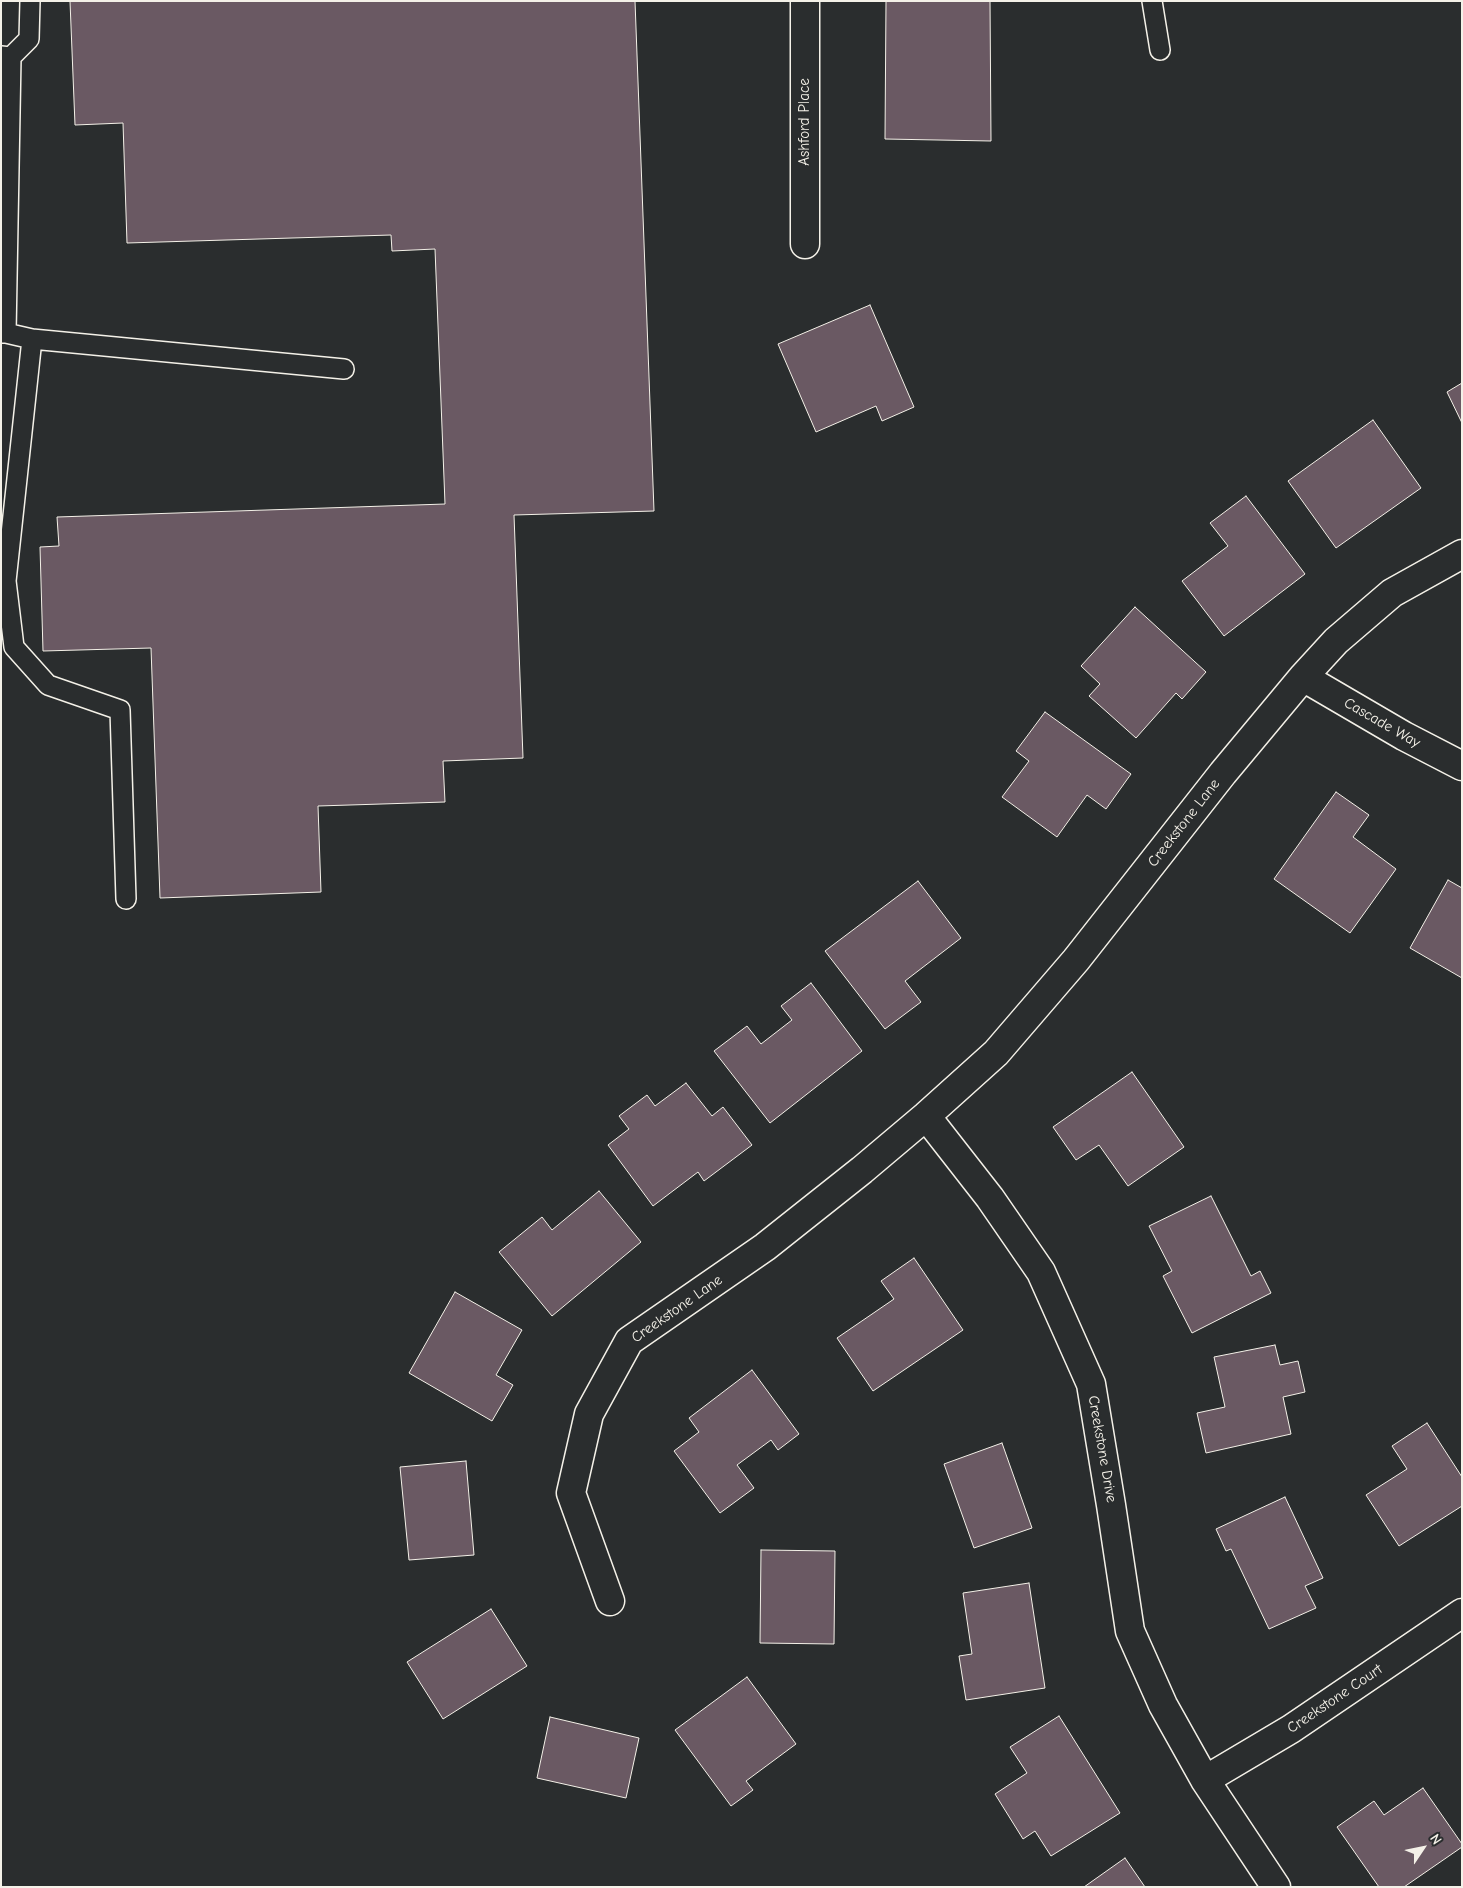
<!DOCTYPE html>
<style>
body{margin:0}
#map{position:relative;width:1463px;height:1888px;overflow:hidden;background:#2a2d2e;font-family:"Comic Neue",sans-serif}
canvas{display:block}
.frame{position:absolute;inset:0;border:2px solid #f4f1e8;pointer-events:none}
.north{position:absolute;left:1398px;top:1823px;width:50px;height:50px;-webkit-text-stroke:4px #2a2d2e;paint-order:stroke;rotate:56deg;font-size:14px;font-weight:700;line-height:20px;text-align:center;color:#f4f1e8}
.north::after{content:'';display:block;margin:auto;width:18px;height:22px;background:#f4f1e8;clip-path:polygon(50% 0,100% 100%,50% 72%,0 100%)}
</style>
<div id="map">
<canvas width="1463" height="1888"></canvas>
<div class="frame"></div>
<div class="north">N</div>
</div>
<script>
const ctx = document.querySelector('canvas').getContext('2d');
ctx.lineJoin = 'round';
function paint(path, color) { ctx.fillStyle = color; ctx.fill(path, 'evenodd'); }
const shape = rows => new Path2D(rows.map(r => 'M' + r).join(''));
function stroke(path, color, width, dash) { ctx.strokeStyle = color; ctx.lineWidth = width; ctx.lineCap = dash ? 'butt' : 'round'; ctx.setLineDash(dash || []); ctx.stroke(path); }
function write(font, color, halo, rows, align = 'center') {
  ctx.font = font + ' "Comic Neue",sans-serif'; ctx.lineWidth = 4; ctx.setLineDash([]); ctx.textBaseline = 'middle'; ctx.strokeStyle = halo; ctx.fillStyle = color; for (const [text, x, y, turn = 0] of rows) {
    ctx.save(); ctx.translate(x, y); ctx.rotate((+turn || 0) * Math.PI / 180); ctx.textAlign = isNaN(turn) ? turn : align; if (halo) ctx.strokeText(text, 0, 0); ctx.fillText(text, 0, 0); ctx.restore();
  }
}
const building = shape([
 [70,1,635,1,654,511,514,515,523,758,443,761,445,802,318,806,321,892,160,898,151,648,43,651,40,547,59,546,57,517,445,504,435,249,392,251,391,235,127,243,123,123,75,125,70,1],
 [886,1,990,1,991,141,885,139,886,1],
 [870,305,914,407,882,421,876,406,816,432,778,344,870,305],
 [1462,383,1462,423,1447,392,1462,383],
 [1373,420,1421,488,1336,548,1288,481,1373,420],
 [1246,496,1305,574,1224,636,1182,581,1228,546,1210,523,1246,496],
 [1135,607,1206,672,1182,699,1176,693,1136,738,1089,696,1100,684,1081,666,1135,607],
 [1045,712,1131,774,1106,809,1087,795,1057,837,1002,797,1029,761,1016,751,1045,712],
 [1336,792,1369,815,1353,837,1396,869,1350,933,1274,879,1336,792],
 [1448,880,1462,888,1462,978,1410,948,1448,880],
 [918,881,961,938,905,981,921,1002,885,1029,825,951,918,881],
 [811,983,862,1051,770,1123,714,1051,747,1026,761,1044,792,1020,781,1006,811,983],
 [1132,1072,1184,1147,1128,1186,1099,1145,1076,1160,1053,1127,1132,1072],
 [686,1083,712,1116,723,1107,752,1145,704,1181,698,1172,653,1206,608,1145,629,1129,619,1116,647,1095,655,1106,686,1083],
 [599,1191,641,1242,552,1316,499,1252,542,1217,552,1230,599,1191],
 [1211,1196,1251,1276,1260,1271,1271,1293,1192,1333,1163,1276,1172,1271,1149,1226,1211,1196],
 [914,1258,963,1330,873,1391,837,1338,894,1299,881,1281,914,1258],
 [455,1292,522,1330,496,1375,513,1385,492,1421,409,1373,455,1292],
 [1275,1345,1280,1365,1298,1361,1305,1392,1283,1397,1291,1434,1206,1453,1197,1413,1225,1407,1214,1357,1275,1345],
 [752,1370,799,1434,778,1450,771,1440,737,1465,754,1488,720,1513,674,1451,699,1432,689,1418,752,1370],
 [1427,1423,1462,1477,1462,1506,1399,1546,1366,1495,1407,1469,1392,1446,1427,1423],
 [1002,1443,1032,1528,974,1548,944,1464,1002,1443],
 [466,1461,474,1555,409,1560,400,1467,466,1461],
 [1285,1497,1323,1578,1305,1586,1316,1608,1269,1629,1231,1549,1226,1551,1216,1529,1285,1497],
 [761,1550,835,1551,834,1644,760,1643,761,1550],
 [1029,1583,1045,1688,966,1700,959,1656,972,1654,963,1593,1029,1583],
 [491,1609,527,1666,443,1719,407,1662,491,1609],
 [747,1677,796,1744,746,1781,753,1790,731,1806,675,1730,747,1677],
 [1059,1716,1120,1813,1051,1856,1035,1831,1023,1839,995,1794,1027,1773,1010,1747,1059,1716],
 [550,1717,639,1738,626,1798,537,1778,550,1717],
 [1423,1788,1462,1844,1462,1847,1404,1887,1379,1887,1337,1827,1374,1801,1384,1815,1423,1788],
 [1125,1858,1145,1887,1084,1887,1125,1858]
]);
const lane = shape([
 [1152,1,1160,50],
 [1,56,11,57,29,39,30,1],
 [1,333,6,333,11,57],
 [6,333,32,339,344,369],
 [32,339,6,581,14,647,48,685,120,710,126,899]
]);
const street = shape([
 [805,244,805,1],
 [1303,677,1404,736,1462,766],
 [926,1116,990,1198,1041,1272,1091,1384,1111,1505,1130,1631,1163,1705,1205,1780,1276,1887],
 [610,1601,571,1493,589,1414,629,1341,765,1247,862,1170,926,1116,996,1053,1076,960,1223,773,1303,677,1336,641,1392,593,1462,554],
 [1205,1780,1291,1729,1462,1613]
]);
const streetNames = [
 ["Ashford Place",805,122,-90],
 ["Cascade Way",1382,723,30],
 ["Creekstone Lane",1184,823,-52],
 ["Creekstone Lane",677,1309,-35],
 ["Creekstone Drive",1102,1449,80],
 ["Creekstone Court",1335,1699,-34]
];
paint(building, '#6a5963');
stroke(building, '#f4f1e8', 1);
stroke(lane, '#f4f1e8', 22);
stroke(street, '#f4f1e8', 31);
stroke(lane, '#2a2d2e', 19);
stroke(street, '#2a2d2e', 28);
write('15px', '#f4f1e8', '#2a2d2e', streetNames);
</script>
